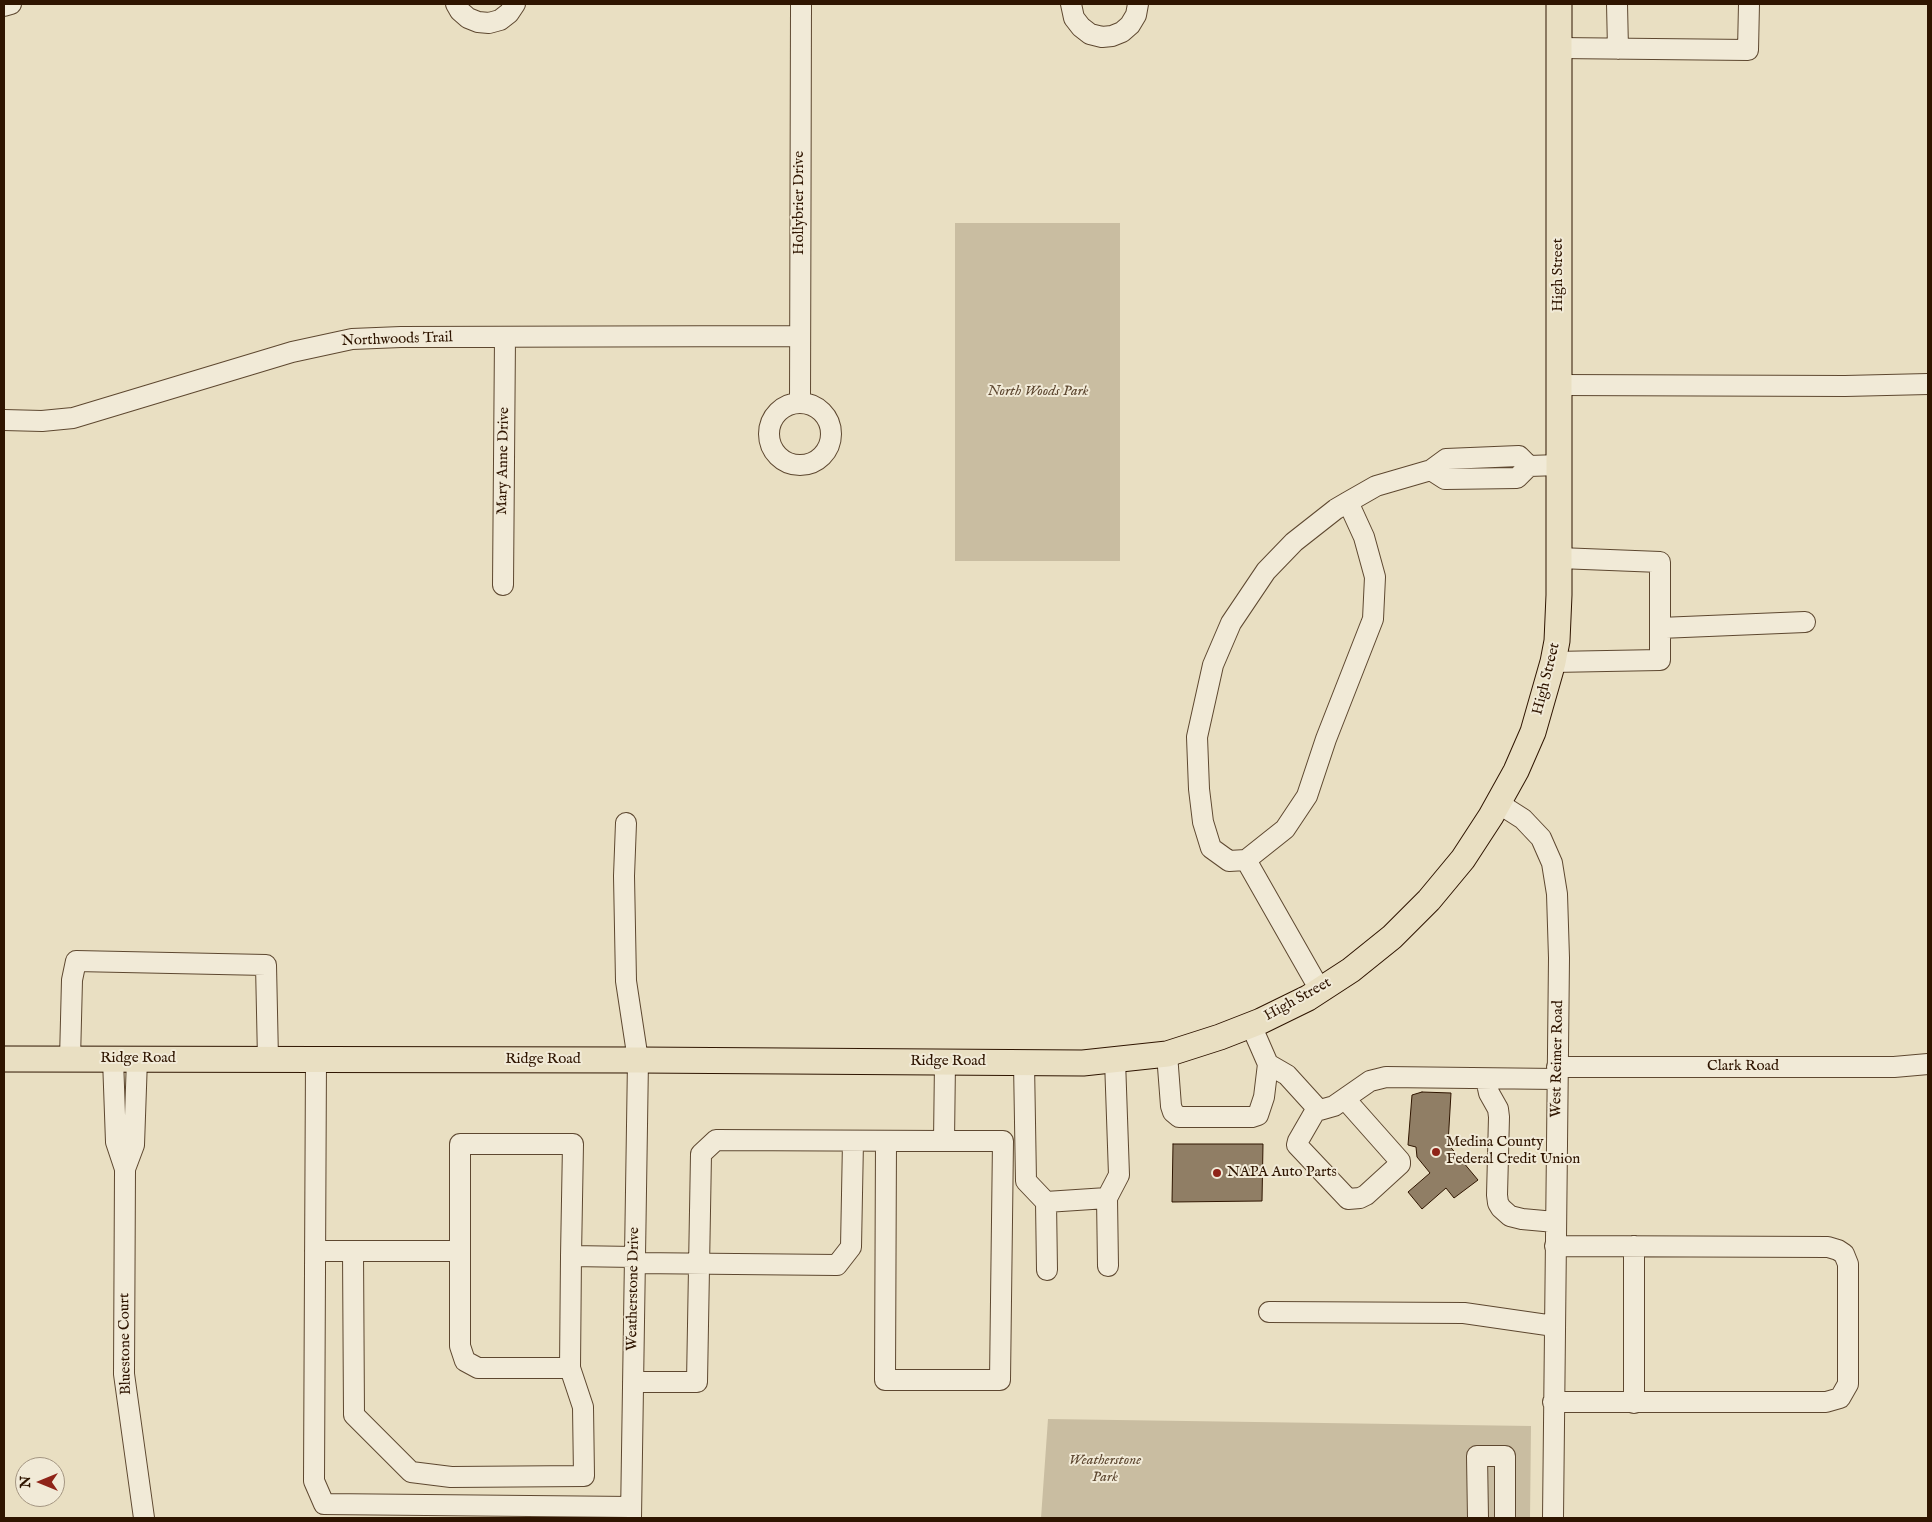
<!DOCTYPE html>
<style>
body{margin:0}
#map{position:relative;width:1932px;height:1522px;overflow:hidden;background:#e9dfc2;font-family:"IM FELL English",serif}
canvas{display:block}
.frame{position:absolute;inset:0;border:5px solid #2f1500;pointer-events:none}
.north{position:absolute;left:15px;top:1457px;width:50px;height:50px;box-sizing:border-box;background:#f1ead7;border:1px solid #a39581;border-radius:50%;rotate:270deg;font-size:14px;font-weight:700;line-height:20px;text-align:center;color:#2f1500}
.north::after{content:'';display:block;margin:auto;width:18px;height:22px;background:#8f2418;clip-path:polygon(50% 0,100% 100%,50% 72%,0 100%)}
</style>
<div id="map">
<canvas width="1932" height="1522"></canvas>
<div class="frame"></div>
<div class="north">N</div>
</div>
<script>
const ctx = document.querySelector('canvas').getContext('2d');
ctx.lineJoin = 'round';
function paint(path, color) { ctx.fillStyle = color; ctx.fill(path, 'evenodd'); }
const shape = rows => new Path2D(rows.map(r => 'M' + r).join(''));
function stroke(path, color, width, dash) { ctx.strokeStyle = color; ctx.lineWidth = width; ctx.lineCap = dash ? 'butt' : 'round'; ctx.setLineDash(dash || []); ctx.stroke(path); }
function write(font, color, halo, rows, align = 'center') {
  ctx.font = font + ' "IM FELL English",serif'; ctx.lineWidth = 4; ctx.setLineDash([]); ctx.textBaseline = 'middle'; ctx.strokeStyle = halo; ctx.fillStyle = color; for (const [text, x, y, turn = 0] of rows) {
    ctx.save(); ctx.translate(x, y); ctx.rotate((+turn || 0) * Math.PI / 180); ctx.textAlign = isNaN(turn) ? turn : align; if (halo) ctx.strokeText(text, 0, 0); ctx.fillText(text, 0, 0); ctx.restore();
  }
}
const green = shape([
 [955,223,1120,223,1120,561,955,561],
 [1048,1419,1531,1426,1530,1518,1041,1518]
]);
const building = shape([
 [1422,1092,1451,1093,1448,1144,1478,1180,1454,1198,1446,1188,1422,1209,1408,1192,1430,1173,1417,1157,1416,1147,1408,1145,1412,1095,1422,1092],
 [1173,1144,1263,1144,1262,1201,1172,1202,1173,1144]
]);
const minor = shape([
 [456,4,460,11,468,18,478,22,489,23,500,20,509,13,515,4],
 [1071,4,1074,18,1081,27,1090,34,1102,37,1112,36,1122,32,1130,25,1136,15,1138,4],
 [1617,4,1618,49],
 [4,6,11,4],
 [1559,48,1748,50,1749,4],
 [1559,385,1845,386,1928,384],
 [800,402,801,4],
 '769 434a31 31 0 1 1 62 0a31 31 0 1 1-62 0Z',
 [4,420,42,421,73,418,292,352,352,339,401,337,800,336],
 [1529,466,1519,456,1446,459,1431,470,1445,479,1517,478,1529,466,1559,465],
 [1348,502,1364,537,1375,577,1373,619,1326,739,1307,796,1285,829,1246,860,1229,861,1211,848,1203,822,1199,789,1197,737,1213,665,1231,623,1266,571,1294,542,1336,509,1348,502,1376,486,1431,470],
 [503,585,505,337],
 [1660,628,1805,622],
 [1553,662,1660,660,1660,562,1559,558],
 [1498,803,1523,819,1541,838,1552,863,1557,894,1559,958,1553,1518],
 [626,823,624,876,626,981,638,1060,631,1518],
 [1246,860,1320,990],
 [1251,1025,1268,1064,1287,1075,1317,1108,1320,1110,1334,1106,1370,1081,1386,1077,1557,1079],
 [1167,1054,1171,1106,1173,1112,1179,1117,1252,1117,1258,1115,1264,1097,1268,1064],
 [70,1059,72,980,76,961,266,965,268,1059],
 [113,1059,116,1142,125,1169,124,1374,144,1518],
 [316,1059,314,1481,324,1504,631,1507],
 [1024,1063,1026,1181,1046,1202,1047,1270],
 [1557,1067,1894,1067,1928,1064],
 [1486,1079,1489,1093,1498,1109,1499,1117,1497,1195,1498,1203,1501,1208,1510,1216,1522,1219,1555,1222],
 [1317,1108,1298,1141,1297,1145,1348,1199,1360,1198,1366,1195,1400,1164,1400,1161,1345,1099],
 [944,1141,945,1062],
 [125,1169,134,1145,137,1059],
 [1046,1202,1107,1198],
 [1634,1246,1634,1403],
 [315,1251,460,1251,460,1144,573,1144,571,1256,635,1257],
 [353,1251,354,1415,411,1472,451,1477,584,1476,583,1407,570,1368,478,1368,465,1361,460,1346,460,1251],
 [635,1263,837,1265,851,1247,853,1141],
 [1108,1266,1107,1198,1119,1175,1115,1060],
 [1269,1312,1464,1313,1554,1326],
 [570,1368,571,1256],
 [633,1382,697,1382,701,1154,716,1140,944,1141,1003,1141,1000,1380,885,1380,886,1141],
 [1553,1402,1826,1402,1840,1398,1848,1384,1848,1264,1844,1254,1838,1250,1828,1247,1555,1246],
 [1478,1518,1477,1456,1505,1456,1505,1518]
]);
const major = shape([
 [4,1059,638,1060,1083,1063,1167,1054,1220,1037,1261,1021,1308,998,1351,970,1392,937,1429,900,1463,859,1491,816,1516,771,1533,732,1553,662,1557,641,1559,595,1559,4]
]);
const markers = [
 [1436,1152,5,"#8f2418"],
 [1217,1173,5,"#8f2418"]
];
const streetNames = [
 ["Hollybrier Drive",800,203,-90],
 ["High Street",1559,275,-90],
 ["Northwoods Trail",397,340,-2],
 ["Mary Anne Drive",504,461,-89],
 ["High Street",1547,679,-76],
 ["High Street",1298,1000,-29],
 ["Ridge Road",138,1059],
 ["West Reimer Road",1558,1059,-89],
 ["Ridge Road",543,1060],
 ["Ridge Road",948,1062],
 ["Clark Road",1743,1067],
 ["Weatherstone Drive",634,1289,-89],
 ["Bluestone Court",126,1344,-91]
];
const parkNames = [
 ["North Woods Park",1038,392],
 ["Weatherstone",1105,1461],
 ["Park",1105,1478]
];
const poiNames = [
 ["Medina County",1446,1143],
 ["Federal Credit Union",1446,1160],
 ["NAPA Auto Parts",1227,1173]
];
paint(green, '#c9bda1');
paint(building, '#907e65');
stroke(building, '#2f1500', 1);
stroke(minor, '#5e4830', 22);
stroke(major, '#2f1500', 27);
stroke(minor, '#f1ead7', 20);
stroke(major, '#e9dfc2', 25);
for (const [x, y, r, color] of markers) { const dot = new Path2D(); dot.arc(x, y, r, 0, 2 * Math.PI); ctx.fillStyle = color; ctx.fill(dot); stroke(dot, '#f1ead7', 2); }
write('15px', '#2f1500', '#f1ead7', streetNames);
write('italic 15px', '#5d4730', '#f1ead7', parkNames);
write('15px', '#2f1500', '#f1ead7', poiNames, 'left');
</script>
